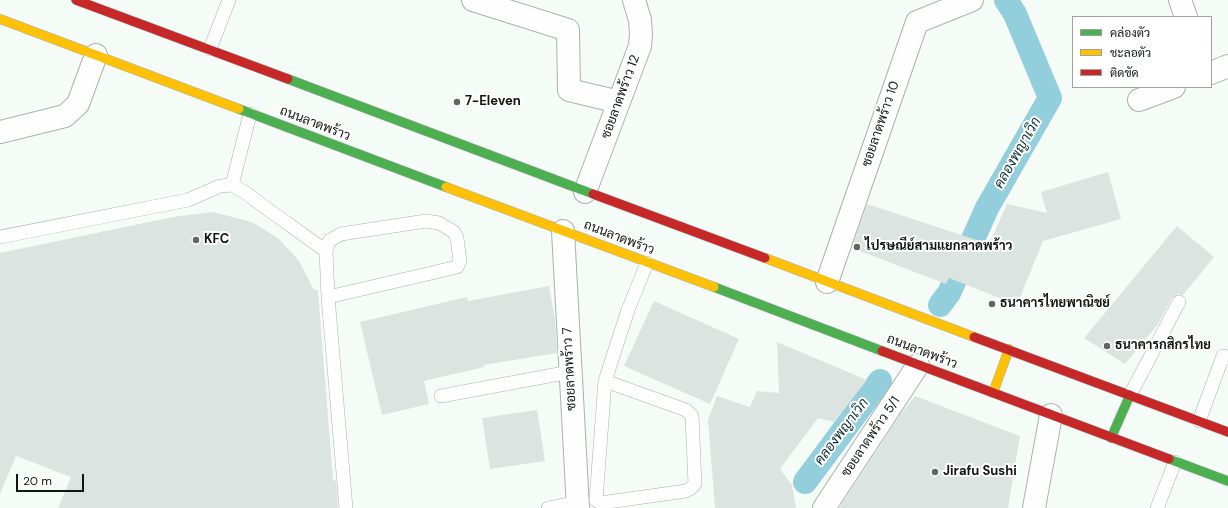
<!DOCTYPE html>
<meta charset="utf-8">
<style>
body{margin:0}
#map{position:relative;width:1228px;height:508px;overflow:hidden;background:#f5fbf7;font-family:"DM Sans",Sarabun,sans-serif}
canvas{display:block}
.legend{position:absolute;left:1072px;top:16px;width:140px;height:72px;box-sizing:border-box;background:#fff;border:1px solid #9fa2a0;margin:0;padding:5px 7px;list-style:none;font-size:12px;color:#101712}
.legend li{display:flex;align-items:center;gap:8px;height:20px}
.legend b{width:20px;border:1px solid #9fa2a0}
.scale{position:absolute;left:16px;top:474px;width:68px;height:18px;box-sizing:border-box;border:2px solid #101712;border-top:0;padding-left:5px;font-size:12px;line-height:14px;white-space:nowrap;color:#101712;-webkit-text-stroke:3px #fff;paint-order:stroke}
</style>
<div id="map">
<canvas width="1228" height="508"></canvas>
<ul class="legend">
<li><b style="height:5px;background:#4caf50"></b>คล่องตัว</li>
<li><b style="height:5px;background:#ffc107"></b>ชะลอตัว</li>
<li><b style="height:5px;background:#c62828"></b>ติดขัด</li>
</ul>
<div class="scale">20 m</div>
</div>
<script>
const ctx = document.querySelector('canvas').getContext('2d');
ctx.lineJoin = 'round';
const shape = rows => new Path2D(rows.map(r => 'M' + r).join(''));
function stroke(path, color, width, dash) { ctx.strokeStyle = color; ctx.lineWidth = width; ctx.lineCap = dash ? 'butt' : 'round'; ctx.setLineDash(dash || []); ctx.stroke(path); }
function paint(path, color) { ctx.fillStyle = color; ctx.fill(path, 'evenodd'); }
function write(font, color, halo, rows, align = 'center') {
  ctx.font = font + ' "DM Sans",Sarabun,sans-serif'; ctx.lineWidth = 4; ctx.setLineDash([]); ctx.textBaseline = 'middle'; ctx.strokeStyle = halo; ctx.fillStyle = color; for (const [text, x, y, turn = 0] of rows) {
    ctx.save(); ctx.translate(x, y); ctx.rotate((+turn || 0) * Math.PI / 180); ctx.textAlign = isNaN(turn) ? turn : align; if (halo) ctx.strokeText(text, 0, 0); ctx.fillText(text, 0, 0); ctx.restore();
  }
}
const canal = shape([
 [940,305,949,293,987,208,1050,98,1015,14,1006,0],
 [805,482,880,381]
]);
const building = shape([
 [1108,172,1121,219,1043,241,1017,305,949,278,946,284,852,248,867,204,989,244,1007,204,1047,213,1041,192],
 [213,212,252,222,278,238,299,261,313,288,318,291,333,480,336,481,338,508,58,508,71,477,16,456,0,494,0,253,173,217],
 [1177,226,1214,257,1183,295,1178,294,1172,298,1158,324,1125,364,1084,338],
 [549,286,555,319,557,353,483,365,484,367,424,381,429,404,382,415,360,322,467,297,468,301],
 [654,301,739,339,710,404,624,366],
 [777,342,867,380,834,422,818,418,780,469,792,485,796,508,715,508,708,420,717,396,750,407,757,391,779,393],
 [915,396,1020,436,1008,508,839,508,900,415],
 [537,410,545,461,490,469,482,418]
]);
const lane = shape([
 [210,49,229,0],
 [232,185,250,114],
 [0,237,188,200,220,186,232,185,246,193,266,208,326,251,328,297,346,508],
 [326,251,329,241,341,234,426,221,439,223,454,232,457,238,460,261,457,267,453,268,328,297],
 [605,381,686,410,692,416,695,484,691,488,686,491,601,503,596,500,605,381,628,310,647,263],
 [1130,395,1179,302],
 [441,396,570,372],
 [1199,421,1223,356,1228,358],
 [548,508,578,502],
 [1157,508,1175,462]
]);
const street = shape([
 [473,0,568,30,569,90,619,102],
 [1180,0,1186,17],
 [1211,73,1228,66],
 [1139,100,1174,87],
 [0,132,65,116,78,104,96,55],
 [585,192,640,46,641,34,640,20,634,0],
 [563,231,578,508],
 [827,282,917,22,972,0],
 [824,508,918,365],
 [1034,508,1051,415]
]);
const fast = shape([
 [288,79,593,194],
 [239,109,446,187],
 [714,287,882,351],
 [1111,438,1130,395],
 [1169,459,1228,481]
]);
const slow = shape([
 [0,19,239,109],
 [446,187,714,287],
 [765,258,974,337],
 [993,393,1009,349]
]);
const jam = shape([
 [76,0,288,79],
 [593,194,765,258],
 [974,337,1228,432],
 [882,351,1169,459]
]);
const markers = [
 [457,102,4,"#606762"],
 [196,240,4,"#606762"],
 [857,247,4,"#606762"],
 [992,304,4,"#606762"],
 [1107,346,4,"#606762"],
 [935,472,4,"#606762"]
];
const streetNames = [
 ["ซอยลาดพร้าว 12",621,97,-70],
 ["ถนนลาดพร้าว",315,124,21],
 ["ซอยลาดพร้าว 10",881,124,-71],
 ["ถนนลาดพร้าว",619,238,21],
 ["ถนนลาดพร้าว",922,352,21],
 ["ซอยลาดพร้าว 7",570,369,-93],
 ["ซอยลาดพร้าว 5/1",871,437,-56]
];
const poiNames = [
 ["7-Eleven",465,102],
 ["KFC",204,240],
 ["ไปรษณีย์สามแยกลาดพร้าว",865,247],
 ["ธนาคารไทยพาณิชย์",1000,304],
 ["ธนาคารกสิกรไทย",1115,346],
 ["Jirafu Sushi",943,472]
];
const waterNames = [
 ["คลองพญาเวิก",1018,153,-60],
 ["คลองพญาเวิก",842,432,-53]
];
stroke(canal, '#92cedc', 24);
paint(building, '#dce4e2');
stroke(lane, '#acb2ae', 14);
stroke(street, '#acb2ae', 24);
stroke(fast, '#acb2ae', 10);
stroke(slow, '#acb2ae', 10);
stroke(jam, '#acb2ae', 10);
stroke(lane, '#fefefe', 13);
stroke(street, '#fefefe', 22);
stroke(fast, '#4caf50', 9);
stroke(slow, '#ffc107', 9);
stroke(jam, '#c62828', 9);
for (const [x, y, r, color] of markers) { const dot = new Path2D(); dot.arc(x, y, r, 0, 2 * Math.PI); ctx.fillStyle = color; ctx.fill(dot); stroke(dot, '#fff', 1.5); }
write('13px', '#101712', '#fff', streetNames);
write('bold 13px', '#101712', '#fff', poiNames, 'left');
write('italic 14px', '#063039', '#fff', waterNames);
</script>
